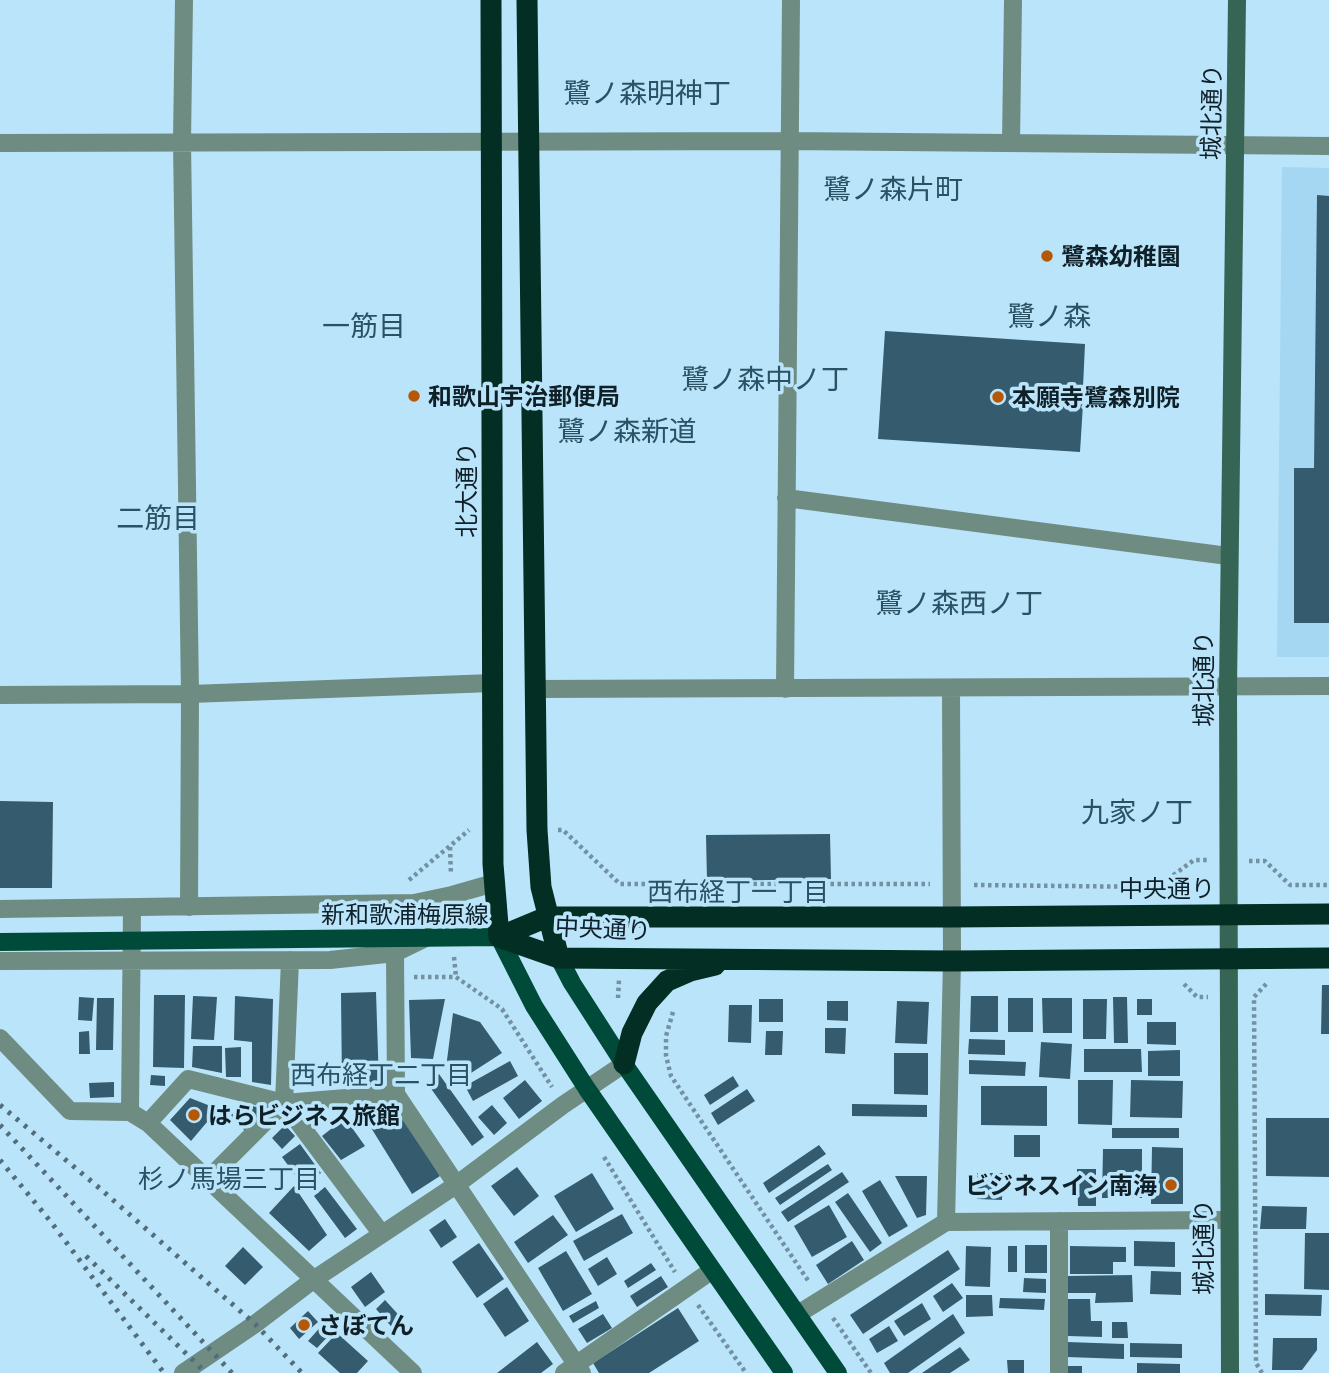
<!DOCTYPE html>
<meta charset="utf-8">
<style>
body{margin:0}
canvas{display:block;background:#b9e4fa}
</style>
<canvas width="1329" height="1373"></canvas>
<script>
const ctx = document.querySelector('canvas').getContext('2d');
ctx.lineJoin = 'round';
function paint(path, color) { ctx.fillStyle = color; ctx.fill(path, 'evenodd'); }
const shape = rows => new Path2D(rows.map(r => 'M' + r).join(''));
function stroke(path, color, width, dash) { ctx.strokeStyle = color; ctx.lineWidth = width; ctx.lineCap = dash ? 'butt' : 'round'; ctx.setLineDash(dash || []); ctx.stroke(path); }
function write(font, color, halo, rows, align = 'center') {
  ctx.font = font + ' Georgia,"Noto Sans JP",serif'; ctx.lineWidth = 7; ctx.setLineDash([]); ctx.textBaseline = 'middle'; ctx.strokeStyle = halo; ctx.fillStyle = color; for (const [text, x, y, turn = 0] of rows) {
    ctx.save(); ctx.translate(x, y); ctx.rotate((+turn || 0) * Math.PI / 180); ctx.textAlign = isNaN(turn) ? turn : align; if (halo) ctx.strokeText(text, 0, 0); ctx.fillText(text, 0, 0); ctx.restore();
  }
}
const built = shape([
 [1282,167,1329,168,1329,657,1277,657]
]);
const building = shape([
 [1317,195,1329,196,1329,623,1294,623,1294,468,1314,468],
 [885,331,1085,344,1083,387,1046,385,1044,402,1083,404,1080,452,878,439],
 [0,801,53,802,52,888,0,888],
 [830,834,831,879,707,881,706,835],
 [1322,985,1329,985,1329,1034,1321,1034],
 [376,992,379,1085,342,1086,341,993],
 [154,995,185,995,184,1068,153,1067],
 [193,996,217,997,214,1040,191,1039],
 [235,996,273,999,271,1085,252,1082,252,1042,234,1040],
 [971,996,998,996,998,1032,970,1032],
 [79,997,94,998,92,1021,78,1020],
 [1113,997,1127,997,1128,1043,1114,1043],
 [97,998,114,998,113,1050,96,1050],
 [1008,998,1033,998,1033,1032,1008,1032],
 [1042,998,1072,998,1072,1033,1043,1033],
 [445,999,433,1059,411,1058,409,1000],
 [759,999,783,999,783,1022,759,1022],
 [1083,999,1107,999,1106,1039,1083,1039],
 [1137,999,1152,999,1152,1015,1137,1015],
 [827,1001,848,1001,848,1021,827,1020],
 [897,1001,929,1002,927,1044,895,1043],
 [729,1005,752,1005,751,1043,728,1042],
 [453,1013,480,1022,502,1053,457,1082,447,1060],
 [1147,1022,1176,1022,1176,1045,1147,1044],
 [825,1028,846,1028,845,1054,825,1053],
 [89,1031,90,1054,79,1054,79,1032],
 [766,1031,783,1031,782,1055,765,1055],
 [969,1039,1005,1040,1005,1055,968,1054],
 [1041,1042,1072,1044,1070,1079,1039,1077],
 [193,1046,222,1046,222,1073,192,1067],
 [241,1047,241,1077,226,1077,225,1048],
 [1084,1049,1141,1049,1142,1072,1084,1072],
 [1180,1050,1180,1076,1148,1076,1148,1051],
 [894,1053,928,1053,928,1095,894,1094],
 [969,1060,1026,1062,1025,1076,969,1074],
 [510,1061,518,1076,473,1101,465,1086],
 [439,1074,484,1137,472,1146,427,1083],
 [151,1075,165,1076,165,1086,150,1085],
 [733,1076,739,1086,710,1105,704,1095],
 [525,1080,542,1101,519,1119,503,1098],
 [1078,1080,1113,1080,1112,1125,1078,1124],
 [1131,1080,1183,1081,1182,1118,1130,1117],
 [114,1082,114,1097,90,1098,89,1083],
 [981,1086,1047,1086,1047,1126,981,1125],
 [747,1089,755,1101,718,1125,711,1113],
 [190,1098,218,1109,191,1141,170,1120],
 [393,1100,440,1176,412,1194,365,1118],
 [241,1103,268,1110,246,1132,231,1115],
 [852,1104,927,1105,927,1117,852,1116],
 [492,1105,507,1123,494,1135,478,1117],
 [345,1118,365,1146,341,1160,322,1136],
 [1266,1118,1329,1118,1329,1177,1266,1176],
 [285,1125,295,1136,282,1149,272,1138],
 [1112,1128,1179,1128,1179,1138,1112,1138],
 [1014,1135,1040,1135,1040,1157,1014,1157],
 [300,1144,321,1173,303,1186,282,1157],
 [819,1145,826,1154,769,1193,763,1183],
 [1152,1147,1183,1148,1183,1204,1151,1204],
 [1103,1149,1142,1149,1142,1198,1102,1198],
 [828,1164,832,1170,780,1205,775,1198],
 [517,1167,539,1196,514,1216,491,1186],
 [1077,1169,1096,1169,1096,1206,1078,1206],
 [842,1172,849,1182,788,1222,781,1212],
 [592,1173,614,1209,576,1232,554,1196],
 [977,1173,1003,1173,1002,1200,977,1199],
 [895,1176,927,1176,926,1215,917,1218],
 [880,1180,908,1226,889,1237,862,1191],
 [294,1186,327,1235,309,1251,269,1213],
 [325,1187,357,1229,345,1238,314,1196],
 [848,1193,882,1243,870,1252,835,1202],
 [829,1205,847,1237,812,1257,794,1226],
 [1262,1206,1307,1207,1306,1229,1260,1229],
 [622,1214,633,1233,584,1261,573,1241],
 [553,1215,568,1235,528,1263,514,1242],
 [445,1219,457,1237,441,1248,429,1230],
 [1305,1233,1329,1233,1329,1290,1304,1289],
 [852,1241,864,1260,828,1284,816,1265],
 [1134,1241,1175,1242,1175,1267,1134,1266],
 [479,1243,504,1279,477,1298,452,1262],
 [1025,1245,1047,1245,1047,1273,1025,1273],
 [966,1246,991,1247,990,1287,965,1286],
 [1008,1246,1017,1246,1017,1272,1008,1272],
 [1070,1246,1126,1247,1126,1262,1113,1262,1113,1274,1070,1274],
 [243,1247,263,1267,245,1285,225,1266],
 [948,1250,960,1269,863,1334,850,1315],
 [566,1251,592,1294,563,1311,538,1268],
 [607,1257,617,1274,598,1286,588,1269],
 [651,1263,656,1270,628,1288,624,1281],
 [1151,1271,1181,1272,1181,1295,1150,1294],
 [371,1272,385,1292,365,1307,351,1287],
 [1132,1275,1133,1302,1095,1303,1096,1293,1068,1293,1068,1276],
 [661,1276,668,1287,637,1307,630,1296],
 [1024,1278,1046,1279,1046,1293,1023,1292],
 [952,1283,963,1298,943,1312,933,1296],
 [507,1287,529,1321,505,1337,483,1304],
 [1265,1294,1322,1295,1321,1316,1265,1315],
 [966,1295,992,1295,993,1316,966,1317],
 [1000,1298,1045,1299,1044,1310,999,1308],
 [1068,1299,1090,1299,1091,1321,1102,1321,1102,1337,1068,1336],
 [385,1300,406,1323,396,1332,376,1309],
 [596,1301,599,1308,573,1323,569,1316],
 [922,1303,931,1319,904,1336,894,1321],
 [678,1308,699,1341,649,1373,599,1373,593,1363],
 [308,1311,318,1322,299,1339,290,1328],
 [603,1314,612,1328,587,1343,578,1329],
 [953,1314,965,1333,908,1373,890,1373,884,1363],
 [1112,1322,1127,1322,1128,1338,1112,1338],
 [324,1323,333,1331,317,1348,308,1341],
 [889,1326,898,1341,877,1353,869,1339],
 [337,1333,368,1361,357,1373,340,1373,318,1353],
 [1273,1338,1317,1338,1317,1350,1302,1370,1272,1370],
 [537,1342,553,1364,541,1373,497,1373],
 [1067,1342,1124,1344,1124,1359,1067,1357],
 [1130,1343,1182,1344,1182,1358,1130,1357],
 [960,1347,970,1360,950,1373,922,1373],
 [1007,1360,1024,1360,1024,1373,1008,1373],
 [1137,1363,1180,1364,1180,1373,1137,1373],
 [1068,1366,1082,1366,1082,1373,1068,1373]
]);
const path = shape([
 [558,830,563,830,620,884,930,884],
 [450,847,451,875],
 [1249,861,1265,861,1290,885,1329,885],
 [409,880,469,830],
 [974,885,1157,887,1194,860,1209,860],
 [454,957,456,977],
 [414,977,456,977,502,1009,552,1087],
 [1184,984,1197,997,1208,997],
 [618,998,619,980],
 [673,1012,666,1036,666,1056,671,1076,809,1282],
 [604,1157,675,1272],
 [698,1305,746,1373],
 [833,1318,871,1373],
 [1262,1373,1256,1363,1254,997,1268,982]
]);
const street = shape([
 [184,0,182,142,190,694,189,907],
 [0,143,790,141,1329,146],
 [1011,143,1013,0],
 [786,498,1228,556],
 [535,689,1329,686],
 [785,689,791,0],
 [0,695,190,694,493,683],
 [132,908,130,1112,148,1123,413,1373],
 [0,909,414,903,452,895,494,883],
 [395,953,396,1094,582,1373],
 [0,961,330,960,395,953,428,937],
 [0,1038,70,1111,130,1112],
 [284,1103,290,960],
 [148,1123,188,1079,284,1103,396,1094],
 [208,1179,284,1103,381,1233],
 [946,1222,952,961,951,688],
 [798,1314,946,1222,1228,1220],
 [183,1373,255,1324,313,1280,456,1185,563,1105,624,1064],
 [564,1373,711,1271],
 [1059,1373,1059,1221]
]);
const secondary = shape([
 [1230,1373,1228,687,1237,0]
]);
const primary = shape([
 [0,942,499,937,534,1006,587,1089,784,1373],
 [559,958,572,983,624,1064,838,1373]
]);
const highway = shape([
 [491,0,493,864,499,937],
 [527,0,537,830,541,887,559,958],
 [499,937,547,917,951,917,1329,914],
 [499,937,559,958,952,961,1329,958],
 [624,1064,632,1033,647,1003,667,981,690,971,715,965]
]);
const rail = shape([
 [0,1105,97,1186,255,1324,302,1373],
 [0,1125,232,1373],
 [0,1160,51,1222,164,1373],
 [86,1256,206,1373]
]);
const markers = [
 [1047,256,7,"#b55706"],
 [414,396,7,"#b55706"],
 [998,397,7,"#b55706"],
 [194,1115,7,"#b55706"],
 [1171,1185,7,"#b55706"],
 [304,1325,7,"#b55706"]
];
const streetNames = [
 ["城北通り",1211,112,-89],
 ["北大通り",466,490,-90],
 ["城北通り",1203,679,-90],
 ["中央通り",1167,888],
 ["新和歌浦梅原線",405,914],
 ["中央通り",603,928,3],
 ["城北通り",1203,1247,-90]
];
const poiNames = [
 ["鷺森幼稚園",1061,256],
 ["和歌山宇治郵便局",428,396],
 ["本願寺鷺森別院",1012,397],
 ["はらビジネス旅館",208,1115],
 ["ビジネスイン南海",1157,1185,"right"],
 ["さぼてん",318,1325]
];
const neighbourhoodNames = [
 ["西布経丁一丁目",738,891],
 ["西布経丁二丁目",381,1074],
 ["杉ノ馬場三丁目",229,1178]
];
const quarterNames = [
 ["鷺ノ森明神丁",647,92],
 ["鷺ノ森片町",893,188],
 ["鷺ノ森",1049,315],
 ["一筋目",364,325],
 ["鷺ノ森中ノ丁",765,378],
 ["鷺ノ森新道",627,430],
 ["二筋目",158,517],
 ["鷺ノ森西ノ丁",959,602],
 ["九家ノ丁",1137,811]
];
paint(built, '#a6d7f2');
paint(building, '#345b6e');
stroke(path, '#7291a2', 4.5, [3.5, 3.5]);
stroke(street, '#6e8c81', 18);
stroke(secondary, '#366556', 18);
stroke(primary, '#004a39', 18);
stroke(highway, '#022e23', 21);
stroke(rail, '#536d7b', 5, [3.5, 7]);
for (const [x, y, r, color] of markers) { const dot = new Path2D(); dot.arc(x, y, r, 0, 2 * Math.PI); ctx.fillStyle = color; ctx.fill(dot); stroke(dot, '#b9e4fa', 2.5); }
write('24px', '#102028', '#b9e4fa', streetNames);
write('bold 24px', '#102028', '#b9e4fa', poiNames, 'left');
write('26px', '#2b5164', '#b9e4fa', neighbourhoodNames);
write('28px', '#2b5164', '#b9e4fa', quarterNames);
</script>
